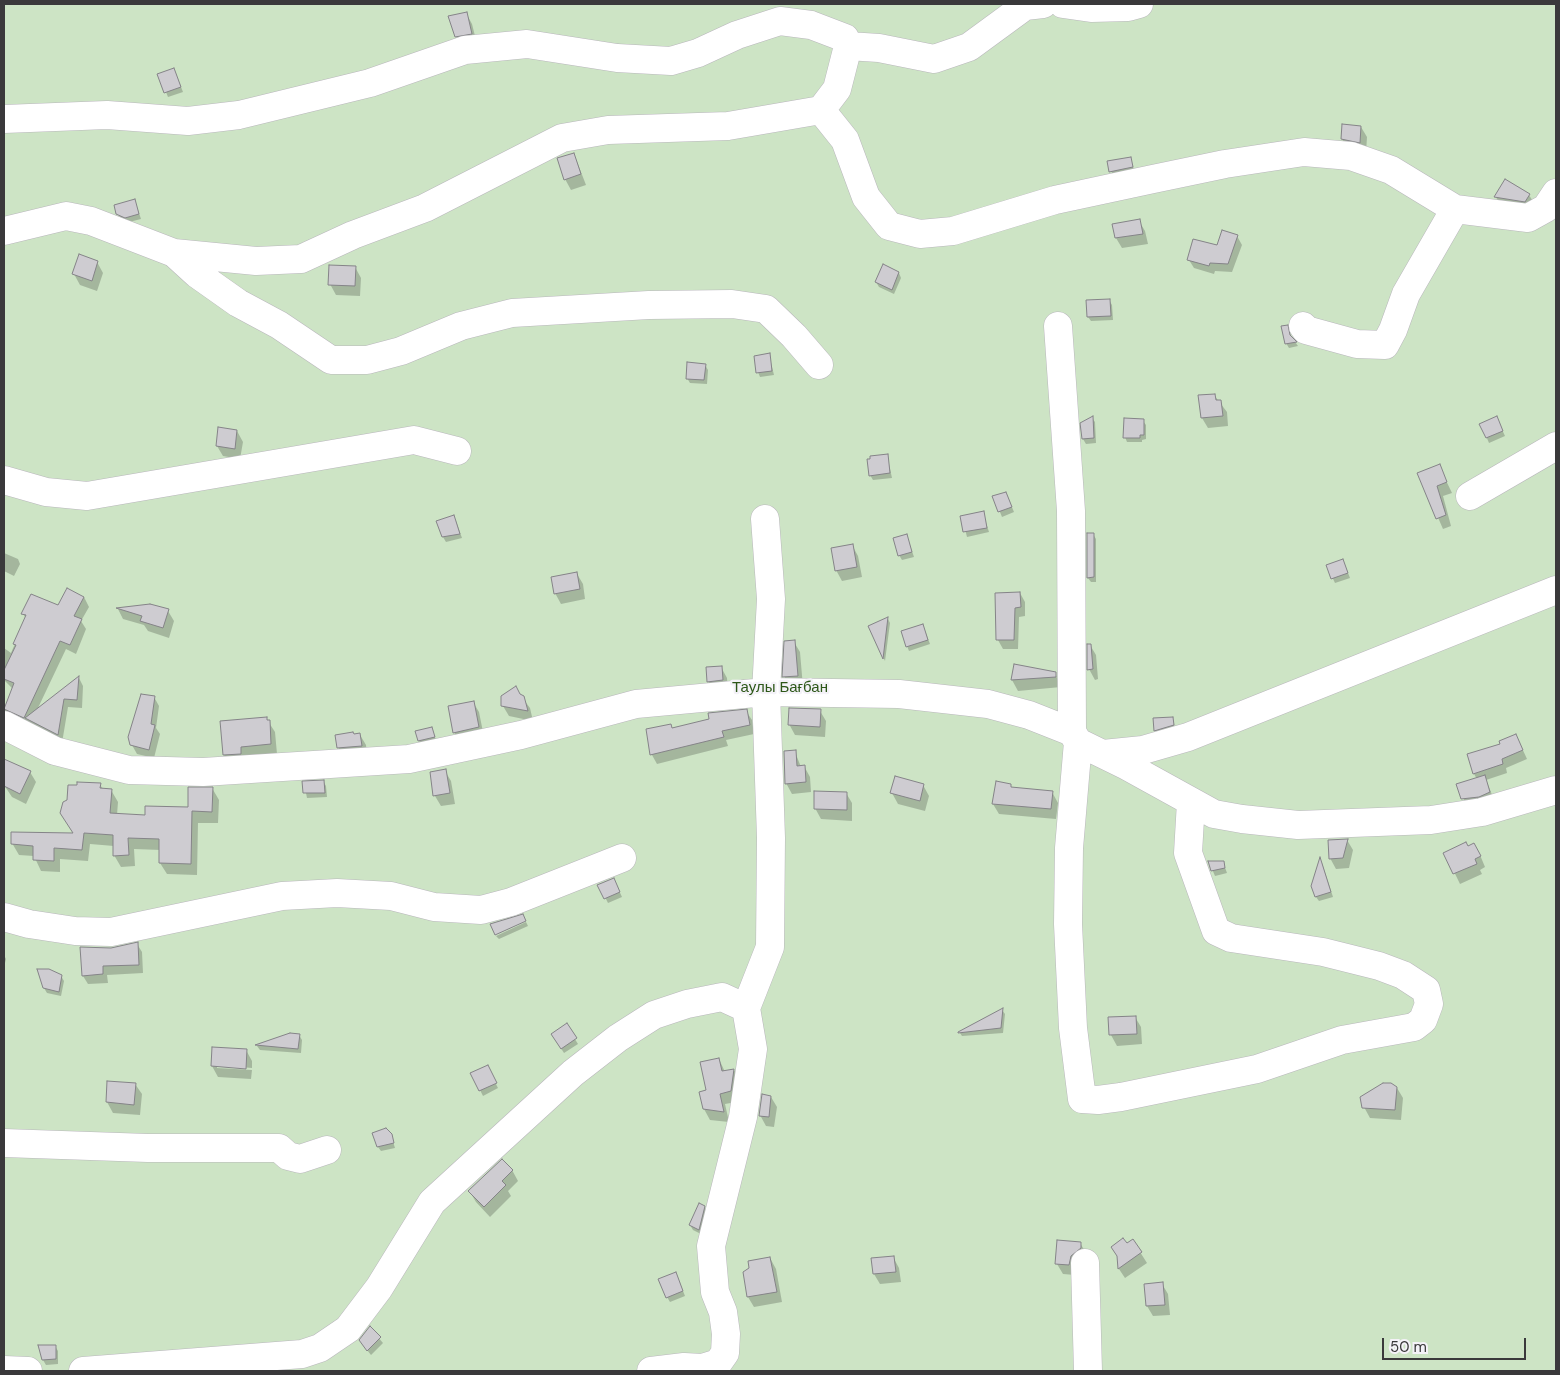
<!DOCTYPE html>
<meta charset="utf-8">
<style>
body{margin:0}
#map{position:relative;width:1560px;height:1375px;overflow:hidden;background:#f4f2f8;font-family:"DM Sans",sans-serif}
canvas{display:block}
.frame{position:absolute;inset:0;border:5px solid #3a393b;pointer-events:none}
.scale{position:absolute;left:1382px;top:1338px;width:144px;height:22px;box-sizing:border-box;border:2px solid #3a393b;border-top:0;padding-left:6px;font-size:15px;line-height:18px;white-space:nowrap;color:#3a393b;-webkit-text-stroke:4px #f4f2f8;paint-order:stroke}
</style>
<div id="map">
<canvas width="1560" height="1375"></canvas>
<div class="frame"></div>
<div class="scale">50 m</div>
</div>
<script>
const ctx = document.querySelector('canvas').getContext('2d');
ctx.lineJoin = 'round';
function paint(path, color) { ctx.fillStyle = color; ctx.fill(path, 'evenodd'); }
const shape = rows => new Path2D(rows.map(r => 'M' + r).join(''));
function stroke(path, color, width, dash) { ctx.strokeStyle = color; ctx.lineWidth = width; ctx.lineCap = dash ? 'butt' : 'round'; ctx.setLineDash(dash || []); ctx.stroke(path); }
function write(font, color, halo, rows, align = 'center') {
  ctx.font = font + ' "DM Sans",sans-serif'; ctx.lineWidth = 4.5; ctx.setLineDash([]); ctx.textBaseline = 'middle'; ctx.strokeStyle = halo; ctx.fillStyle = color; for (const [text, x, y, turn = 0] of rows) {
    ctx.save(); ctx.translate(x, y); ctx.rotate((+turn || 0) * Math.PI / 180); ctx.textAlign = isNaN(turn) ? turn : align; if (halo) ctx.strokeText(text, 0, 0); ctx.fillText(text, 0, 0); ctx.restore();
  }
}
const green = shape([
 [4,4,1556,4,1556,1371,4,1371]
]);
const shadow = shape([
 [466,13,472,24,477,44,462,47,453,31],
 [174,69,183,92,168,97,166,92],
 [1361,127,1367,137,1366,153,1348,150,1342,139],
 [574,154,586,185,571,190,565,179],
 [1130,158,1135,172,1113,177,1109,162],
 [1529,195,1534,203,1530,210,1500,205,1496,197],
 [135,201,141,219,129,222,121,219,118,214],
 [1139,221,1145,231,1148,244,1122,248,1116,238,1114,225],
 [1237,236,1242,245,1232,272,1215,271,1214,274,1194,268,1189,260],
 [97,262,103,273,97,291,80,285,74,274],
 [355,267,361,278,360,296,336,295,330,284],
 [899,273,901,278,894,294,879,287,876,282],
 [1109,300,1112,305,1113,320,1091,321,1088,317],
 [1287,326,1292,338,1298,346,1289,348,1286,343],
 [769,355,774,375,760,377,758,372],
 [705,365,708,370,707,384,690,383,687,378],
 [1214,395,1227,412,1228,426,1208,428,1202,418],
 [1092,418,1095,422,1096,443,1086,444,1083,439],
 [1143,421,1146,425,1146,439,1142,440,1142,442,1127,442,1125,437],
 [1499,423,1505,436,1489,443,1481,424],
 [237,431,243,442,240,459,223,456,217,446],
 [887,455,892,478,873,480,870,475],
 [1439,466,1452,493,1443,496,1451,526,1443,529,1419,474],
 [1006,493,1014,512,1002,517,994,497],
 [983,513,989,532,967,537,962,517],
 [456,521,462,538,446,542,443,537],
 [1093,534,1096,539,1096,582,1091,582,1088,578],
 [907,536,914,557,902,560,899,555],
 [852,545,858,556,862,577,842,581,836,570],
 [4,553,18,559,20,564,14,576,4,571],
 [1343,560,1350,578,1335,583,1327,566],
 [577,574,583,584,585,599,561,604,555,593],
 [1020,593,1025,602,1025,616,1019,617,1018,649,1003,649,998,640],
 [84,597,89,607,81,621,86,629,76,654,66,649,37,710,79,678,83,686,82,708,68,707,62,743,9,719,4,710,13,689,4,680,4,648,11,653,26,618,23,614,59,606],
 [150,605,168,611,174,621,169,638,148,631,144,625,123,619,118,609],
 [888,619,890,623,885,661,870,627],
 [923,625,930,644,909,651,907,646],
 [794,642,800,652,803,687,790,687,784,676],
 [1090,645,1096,655,1098,679,1095,680,1089,669],
 [1015,665,1055,673,1061,687,1018,691,1012,680],
 [721,667,727,678,728,691,714,692,708,681],
 [521,696,530,708,533,721,509,716,503,706],
 [154,697,159,706,156,728,160,734,154,758,137,754,132,745],
 [473,702,479,712,484,737,460,743,454,732],
 [746,711,752,720,754,734,726,740,728,746,657,764,652,755,647,730,672,729],
 [820,711,826,721,825,737,795,735,789,724],
 [266,718,275,732,277,754,230,765,224,755],
 [1172,718,1176,730,1158,735,1155,730],
 [431,728,437,742,422,745,419,741],
 [360,735,366,745,367,757,344,758,338,747,353,736],
 [1516,735,1527,759,1506,768,1507,773,1486,780,1495,802,1468,809,1458,785,1477,779,1474,774],
 [795,752,801,767,804,766,810,777,811,792,792,794,786,783],
 [7,762,30,772,36,782,26,804,12,797,4,785,4,769],
 [445,771,451,781,455,804,441,806,435,796],
 [323,781,326,786,327,797,307,798,304,783],
 [100,785,103,789,111,790,118,802,117,815,146,816,189,809,212,788,219,800,218,823,198,823,197,875,167,874,160,863,161,850,134,849,135,866,121,867,114,855,114,846,90,844,88,861,60,859,60,872,41,871,34,856,19,855,12,843,74,834],
 [923,785,929,796,925,811,898,804,892,793],
 [1010,785,1012,788,1052,792,1058,803,1056,819,999,814,993,804],
 [846,793,852,803,852,821,821,819,815,808],
 [1347,840,1353,850,1349,868,1336,869,1330,858],
 [1468,847,1480,855,1485,867,1480,870,1482,874,1460,884,1445,853],
 [1209,862,1223,862,1227,873,1215,876],
 [1322,863,1333,897,1319,901,1316,897],
 [616,884,622,897,608,903,599,885],
 [526,922,528,926,499,939,496,936],
 [137,944,142,952,143,973,107,975,108,983,88,984,83,976,111,949],
 [4,955,6,959,4,967],
 [61,976,64,981,61,996,47,993,44,988],
 [1002,1010,1005,1014,1003,1033,962,1036,960,1033],
 [1135,1017,1141,1027,1142,1044,1117,1046,1111,1035,1110,1019],
 [566,1025,578,1044,564,1053,555,1039],
 [291,1035,299,1035,302,1040,301,1053,260,1050,257,1046],
 [246,1050,252,1061,252,1068,217,1065,217,1068,252,1070,251,1079,218,1077,212,1066],
 [719,1059,725,1072,734,1070,740,1080,736,1102,725,1104,729,1122,710,1120,704,1109,707,1091],
 [487,1067,498,1088,483,1096,472,1074],
 [135,1084,142,1094,140,1115,113,1113,107,1102],
 [1397,1088,1403,1098,1401,1120,1370,1118,1364,1107],
 [771,1097,777,1107,774,1127,766,1126,760,1115],
 [391,1135,395,1148,381,1151,378,1147],
 [512,1170,518,1181,508,1191,511,1196,490,1217,476,1202,470,1192],
 [704,1207,707,1212,701,1234,693,1230,690,1225],
 [1133,1241,1147,1263,1125,1278,1119,1269,1119,1258,1127,1245],
 [1080,1243,1086,1253,1075,1275,1063,1274,1057,1264],
 [893,1257,899,1268,901,1282,880,1284,874,1274],
 [770,1258,776,1269,782,1302,754,1307,748,1297],
 [678,1278,685,1296,670,1302,667,1297],
 [1162,1284,1168,1294,1170,1315,1153,1316,1147,1306,1145,1285],
 [370,1328,383,1343,371,1355,363,1345],
 [55,1346,58,1351,58,1364,46,1365,43,1360]
]);
const building = shape([
 [467,12,472,34,455,37,448,16,467,12],
 [174,68,181,87,164,93,157,74,174,68],
 [1342,124,1361,126,1360,143,1341,139,1342,124],
 [574,153,581,174,564,180,557,158,574,153],
 [1131,157,1133,167,1109,172,1107,161,1131,157],
 [1505,179,1530,194,1525,202,1494,197,1505,179],
 [135,199,139,214,125,218,116,214,114,205,135,199],
 [1140,219,1143,234,1115,238,1112,224,1140,219],
 [1222,230,1238,235,1228,264,1210,263,1209,266,1187,260,1193,239,1217,245,1222,230],
 [79,254,98,261,92,281,72,274,79,254],
 [883,264,899,272,892,290,875,282,883,264],
 [329,265,356,266,355,286,328,285,329,265],
 [1110,299,1111,316,1087,317,1086,300,1110,299],
 [1288,325,1290,335,1297,342,1285,344,1281,326,1288,325],
 [770,353,772,371,756,373,754,356,770,353],
 [687,362,706,364,704,380,686,379,687,362],
 [1215,394,1216,400,1221,400,1223,416,1201,418,1198,395,1215,394],
 [1093,416,1094,438,1082,439,1080,423,1093,416],
 [1497,416,1503,431,1486,438,1479,424,1497,416],
 [1124,418,1144,419,1144,435,1140,435,1140,438,1123,438,1124,418],
 [218,427,237,430,235,449,216,446,218,427],
 [888,454,890,473,869,476,867,459,870,459,870,456,888,454],
 [1440,464,1447,482,1437,486,1446,515,1436,519,1417,473,1440,464],
 [1006,492,1012,507,998,512,992,496,1006,492],
 [984,511,987,528,963,532,960,516,984,511],
 [454,515,460,534,442,537,436,521,454,515],
 [1087,533,1094,533,1094,577,1087,578,1087,533],
 [907,534,912,552,898,556,893,538,907,534],
 [853,544,857,567,835,571,831,548,853,544],
 [1343,559,1348,573,1331,579,1326,565,1343,559],
 [577,572,580,589,554,594,551,577,577,572],
 [67,588,84,597,74,616,82,619,70,645,60,641,24,718,4,709,14,683,4,679,4,670,16,645,13,644,26,615,21,614,31,594,58,605,67,588],
 [1020,592,1021,607,1015,608,1014,640,996,640,995,593,1020,592],
 [150,604,169,609,163,628,140,621,142,616,116,608,150,604],
 [888,617,883,659,868,626,888,617],
 [923,624,928,640,906,647,901,631,923,624],
 [795,640,798,676,782,677,784,641,795,640],
 [1087,644,1091,644,1093,669,1087,670,1087,644],
 [1014,664,1056,672,1056,677,1011,680,1014,664],
 [722,666,723,680,707,682,706,667,722,666],
 [79,676,77,700,64,699,58,735,25,718,79,676],
 [516,686,520,694,524,696,528,711,501,706,501,696,516,686],
 [141,694,155,696,151,724,155,725,149,750,130,745,128,737,141,694],
 [474,701,479,727,453,733,448,706,474,701],
 [789,708,821,709,820,727,788,725,789,708],
 [747,709,750,725,722,731,724,737,650,755,646,729,671,724,672,728,709,719,708,713,747,709],
 [267,717,267,720,270,720,271,744,241,747,241,754,223,755,220,721,267,717],
 [1173,717,1174,725,1154,731,1153,718,1173,717],
 [432,727,435,737,418,741,415,731,432,727],
 [353,732,354,734,360,733,362,746,337,748,335,735,353,732],
 [1516,734,1523,750,1502,759,1503,764,1473,774,1467,754,1500,744,1499,741,1516,734],
 [796,750,797,766,805,765,806,782,785,784,784,751,796,750],
 [4,759,31,771,20,794,4,786,4,759],
 [446,769,450,793,433,796,430,772,446,769],
 [1485,775,1490,792,1479,797,1461,799,1456,784,1485,775],
 [895,776,924,784,920,801,890,793,895,776],
 [324,780,325,793,303,793,302,781,324,780],
 [996,781,1011,784,1011,787,1053,791,1051,809,992,804,996,781],
 [77,782,101,783,100,788,112,789,110,813,145,815,145,806,188,807,188,787,213,787,212,812,192,811,191,864,159,863,159,839,128,838,129,855,113,856,113,835,84,833,82,850,54,848,54,861,33,860,33,846,11,844,11,832,73,833,60,813,63,802,67,800,68,785,77,785,77,782],
 [814,791,847,792,847,810,814,809,814,791],
 [1348,839,1343,858,1329,859,1328,840,1348,839],
 [1466,842,1468,846,1474,843,1481,856,1475,859,1477,864,1453,874,1443,853,1466,842],
 [1320,857,1331,892,1315,897,1311,886,1320,857],
 [1208,861,1224,861,1225,868,1211,871,1208,861],
 [614,878,620,892,604,899,597,885,614,878],
 [523,914,526,921,495,935,490,924,523,914],
 [138,942,139,965,103,966,103,974,82,976,80,947,111,948,138,942],
 [37,969,49,969,62,975,59,992,43,988,37,969],
 [1003,1008,1001,1028,958,1033,958,1032,1003,1008],
 [1136,1016,1137,1034,1109,1035,1108,1017,1136,1016],
 [567,1023,577,1038,561,1049,551,1034,567,1023],
 [290,1033,300,1034,298,1049,255,1045,290,1033],
 [212,1047,247,1049,246,1069,211,1066,212,1047],
 [719,1058,722,1071,734,1069,731,1091,720,1094,724,1112,703,1109,699,1092,706,1090,700,1062,719,1058],
 [488,1065,497,1083,479,1091,470,1073,488,1065],
 [107,1081,136,1083,134,1105,106,1102,107,1081],
 [1383,1083,1391,1083,1397,1087,1395,1110,1362,1108,1360,1097,1383,1083],
 [762,1094,771,1096,769,1117,759,1116,762,1094],
 [386,1128,392,1134,394,1143,377,1147,372,1133,386,1128],
 [502,1159,513,1170,502,1181,506,1185,484,1207,468,1191,502,1159],
 [699,1203,705,1206,699,1230,689,1225,699,1203],
 [1123,1238,1127,1243,1133,1239,1142,1252,1118,1269,1117,1256,1111,1247,1123,1238],
 [1057,1240,1081,1242,1081,1248,1071,1256,1069,1265,1055,1264,1057,1240],
 [894,1256,896,1272,873,1274,871,1258,894,1256],
 [770,1257,777,1292,747,1297,743,1272,749,1268,748,1261,770,1257],
 [676,1272,683,1291,666,1298,658,1279,676,1272],
 [1163,1282,1165,1305,1146,1306,1144,1284,1163,1282],
 [370,1326,381,1337,367,1351,359,1340,370,1326],
 [38,1345,56,1345,56,1359,42,1360,38,1345]
]);
const minor = shape([
 [1063,4,1091,8,1128,7,1139,4],
 [848,46,837,89,821,110,845,140,866,197,889,226,920,234,953,231,1055,200,1153,179,1225,164,1304,152,1351,156,1391,170,1455,209,1528,218,1546,208,1556,193],
 [4,119,107,115,188,121,239,115,370,83,465,50,527,44,617,58,671,61,698,53,737,35,780,21,811,25,845,38,848,46,879,48,934,59,969,47,1025,6,1043,4],
 [4,231,66,216,91,221,174,253,256,261,301,259,353,235,425,208,562,138,608,130,728,126,821,110],
 [174,253,197,274,238,303,279,325,331,360,367,360,401,351,461,326,512,313,649,305,732,304,766,309,794,336,819,365],
 [1058,326,1071,511,1072,732],
 [1303,326,1306,330,1357,344,1385,345,1393,330,1406,294,1455,209],
 [4,480,46,492,87,496,414,440,457,451],
 [1470,496,1556,446],
 [4,725,55,751,129,770,203,772,409,759,521,735,636,704,766,692,899,694,988,704,1029,715,1072,732,1078,742,1127,766,1214,814,1242,819,1298,825,1431,820,1482,812,1556,790],
 [1078,742,1069,848,1068,924,1073,1028,1082,1099,1098,1100,1121,1097,1257,1069,1342,1040,1414,1027,1423,1020,1429,1004,1426,990,1403,975,1379,966,1323,952,1231,938,1216,931,1188,853,1191,802],
 [1103,754,1143,750,1188,737,1556,590],
 [4,917,29,924,75,931,111,932,282,896,337,893,391,896,434,907,481,910,511,902,622,858],
 [746,1008,770,947,771,838,766,692,771,599,765,519],
 [4,1143,148,1148,279,1148,288,1156,300,1159,327,1150],
 [1085,1263,1088,1371],
 [4,1370,28,1371],
 [83,1371,302,1354,320,1348,348,1329,379,1288,432,1202,573,1073,618,1038,654,1015,687,1004,722,997,746,1008,753,1049,743,1117,711,1246,715,1292,723,1312,726,1334,725,1353,718,1363,702,1368,684,1367,651,1371]
]);
const parkNames = [
 ["Таулы Бағбан",780,688]
];
paint(green, '#cde4c5');
paint(shadow, '#0003');
paint(building, '#ceccd1');
stroke(building, '#858488', 1);
stroke(minor, '#b9b7bc', 29);
stroke(minor, '#fff', 28);
write('15px', '#2d5718', '#f4f2f8', parkNames);
</script>
